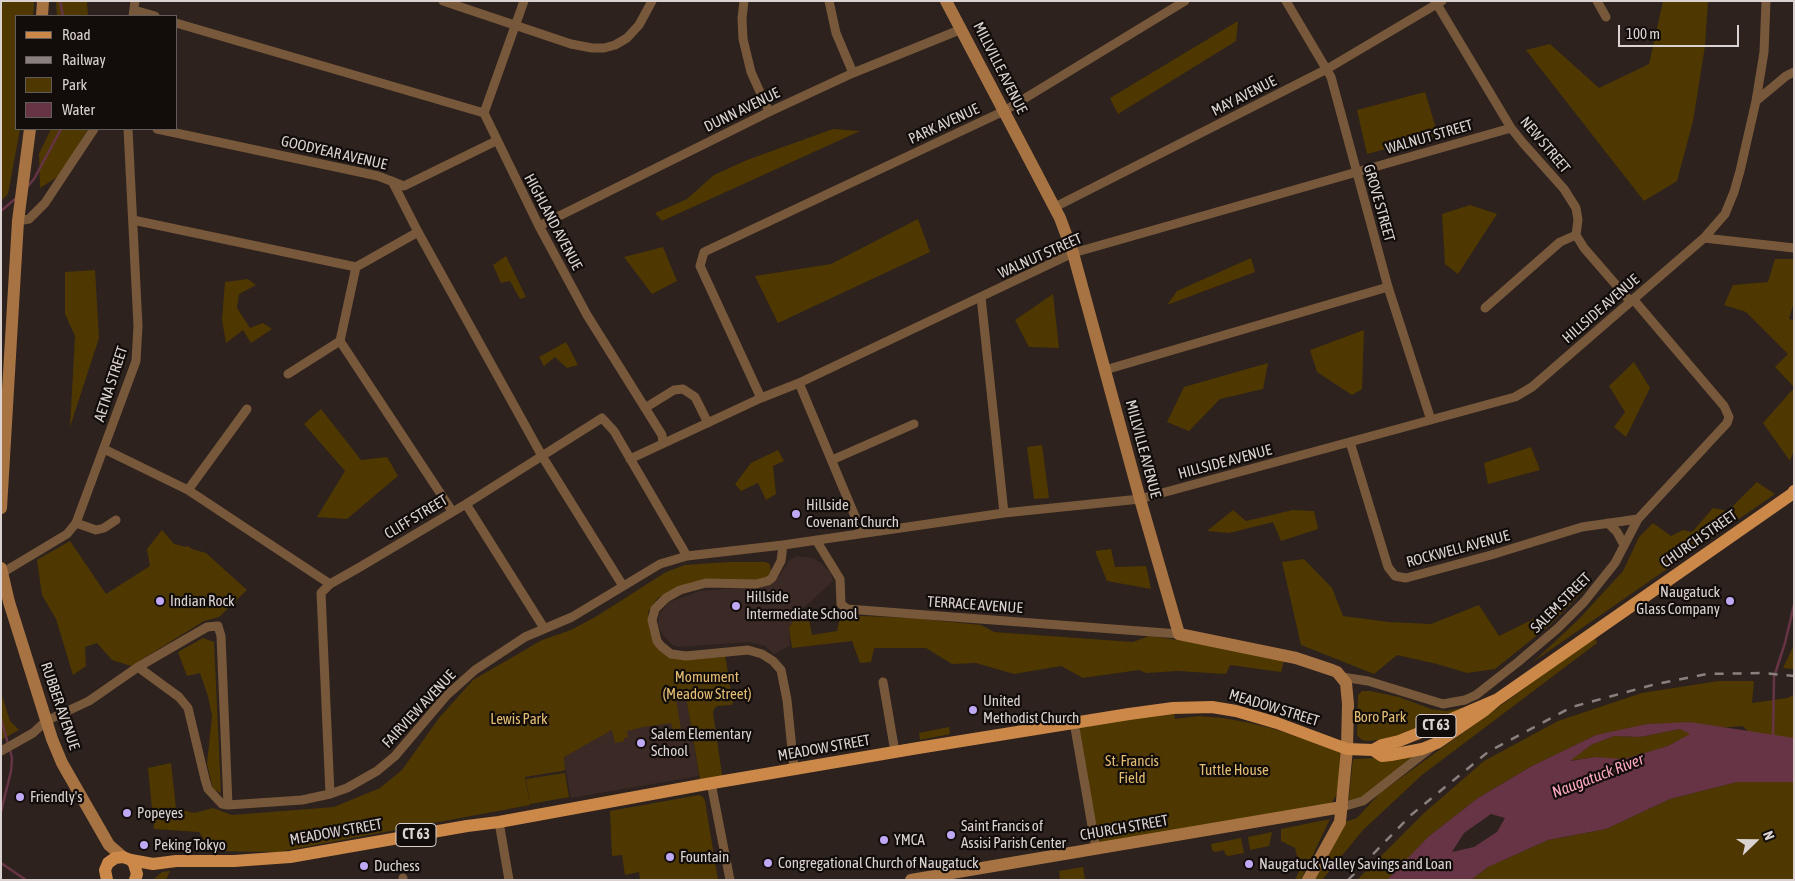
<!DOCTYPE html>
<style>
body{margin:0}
#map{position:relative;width:1795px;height:881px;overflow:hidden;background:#2d221e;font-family:"Asap Condensed",sans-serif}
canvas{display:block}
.frame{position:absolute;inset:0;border:2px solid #dbd3d1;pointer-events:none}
.legend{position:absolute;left:15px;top:15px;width:162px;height:115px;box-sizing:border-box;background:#120d0b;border:1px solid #625c5a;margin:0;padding:6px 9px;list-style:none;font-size:15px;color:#dbd3d1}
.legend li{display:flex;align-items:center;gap:10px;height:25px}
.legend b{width:25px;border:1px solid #625c5a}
.north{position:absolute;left:1730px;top:816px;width:50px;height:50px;-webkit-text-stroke:4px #120d0b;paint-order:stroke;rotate:68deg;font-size:14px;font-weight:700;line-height:20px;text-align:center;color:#dbd3d1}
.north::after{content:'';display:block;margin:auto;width:18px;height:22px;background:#dbd3d1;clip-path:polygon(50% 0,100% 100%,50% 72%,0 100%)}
.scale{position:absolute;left:1618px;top:25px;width:121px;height:22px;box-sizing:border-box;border:2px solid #dbd3d1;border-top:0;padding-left:6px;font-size:15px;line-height:18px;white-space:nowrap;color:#dbd3d1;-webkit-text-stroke:4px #120d0b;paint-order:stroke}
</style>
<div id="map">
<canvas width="1795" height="881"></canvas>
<div class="frame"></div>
<ul class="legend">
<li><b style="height:6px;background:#cb8848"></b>Road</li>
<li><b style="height:6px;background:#8a817e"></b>Railway</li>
<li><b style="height:14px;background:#4e3800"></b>Park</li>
<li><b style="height:14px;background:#663444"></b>Water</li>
</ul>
<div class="north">N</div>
<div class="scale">100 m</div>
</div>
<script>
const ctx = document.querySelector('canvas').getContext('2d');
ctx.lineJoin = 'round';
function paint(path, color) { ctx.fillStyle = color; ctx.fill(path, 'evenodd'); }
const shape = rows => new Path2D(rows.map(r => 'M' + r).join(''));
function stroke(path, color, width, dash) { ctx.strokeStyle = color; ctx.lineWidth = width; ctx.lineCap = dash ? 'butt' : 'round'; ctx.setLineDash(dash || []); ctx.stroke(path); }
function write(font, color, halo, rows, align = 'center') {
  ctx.font = font + ' "Asap Condensed",sans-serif'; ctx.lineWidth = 4.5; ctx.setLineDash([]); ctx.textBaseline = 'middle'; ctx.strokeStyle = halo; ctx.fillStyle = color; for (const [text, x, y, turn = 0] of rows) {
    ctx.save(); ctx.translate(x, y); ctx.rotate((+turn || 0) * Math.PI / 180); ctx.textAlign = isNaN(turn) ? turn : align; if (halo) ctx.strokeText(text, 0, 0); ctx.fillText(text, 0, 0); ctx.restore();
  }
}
const built = shape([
 [797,556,813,558,821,563,831,573,833,581,796,615,789,628,790,646,774,654,765,646,749,642,679,647,672,645,663,635,658,625,659,614,669,602,700,591,766,586,774,582,780,575,789,560],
 [685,690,699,776,571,798,563,757,615,728,655,695,673,691]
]);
const green = shape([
 [1,1,34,1,34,6,33,16,16,16,16,129,20,129,8,194,1,201],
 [56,1,87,1,88,16,57,16],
 [1663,1,1708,1,1705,46,1693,121,1677,181,1644,201,1526,50,1550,44,1599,88,1649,64],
 [1238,21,1236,41,1118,114,1110,98],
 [1425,92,1438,135,1367,154,1357,110],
 [51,129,88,129,59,176,40,188,39,154],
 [833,129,860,131,662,221,655,213,687,199,714,175,747,160],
 [1470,205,1497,214,1458,274,1445,264,1442,214],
 [918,219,930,252,778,323,755,276,831,264],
 [663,247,677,281,652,294,624,257],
 [506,256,526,297,520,299,510,281,501,283,493,265],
 [1251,258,1255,272,1167,305,1177,291],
 [1775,259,1794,259,1794,302,1789,319,1794,320,1794,387,1775,367,1788,354,1746,312,1724,305,1733,285,1768,282],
 [95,270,99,338,70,427,75,336,65,314,65,272],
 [248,279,256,285,239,294,237,308,250,328,263,323,272,329,251,343,243,330,226,343,222,320,225,282],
 [1053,294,1059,348,1029,347,1015,320],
 [1364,330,1362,389,1352,395,1317,372,1310,350],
 [566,342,578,365,567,368,555,357,544,366,539,357],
 [1634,362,1650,388,1626,437,1614,427,1625,412,1609,386],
 [1268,363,1263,389,1220,399,1189,431,1167,422,1184,387],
 [1794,388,1794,450,1790,461,1763,423],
 [321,409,361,460,387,457,398,476,347,519,317,517,345,471,304,424],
 [1042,445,1049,498,1034,499,1027,447],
 [1531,447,1540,470,1488,484,1484,463],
 [778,450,784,461,773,466,776,494,766,500,758,483,741,491,735,484,751,463],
 [1757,482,1775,494,1533,662,1579,619,1623,571,1639,537,1653,523,1671,536,1683,530,1692,532,1713,508,1728,511],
 [1233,510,1246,521,1293,510,1314,511,1318,529,1281,541,1273,522,1229,533,1207,531],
 [162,530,174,544,186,547,188,546,192,549,206,553,247,590,219,617,204,621,131,666,112,660,97,643,85,647,86,666,73,675,56,619,42,595,37,560,70,541,106,594,150,566,147,549],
 [1111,549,1115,567,1146,566,1151,589,1107,581,1095,551],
 [1304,559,1332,588,1343,616,1389,622,1431,624,1479,605,1499,636,1560,606,1590,584,1551,624,1495,669,1467,673,1437,664,1397,655,1374,674,1301,645,1282,562],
 [729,562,765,562,770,564,771,573,763,581,677,588,658,598,648,612,651,635,653,642,661,651,725,655,733,703,731,705,717,706,714,709,713,713,723,781,701,785,685,691,677,690,671,691,675,693,681,730,673,731,671,723,643,727,627,731,628,737,624,738,624,741,615,743,612,730,564,757,565,770,562,771,525,777,530,805,278,852,211,851,199,832,154,829,148,768,171,763,176,808,194,813,213,808,232,815,334,807,380,788,402,770,439,718,473,680,542,640,571,630,597,616,666,572,685,565],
 [807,609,812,635,837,631,840,618,862,616,912,618,981,625,994,632,1133,642,1149,636,1185,641,1284,661,1281,672,1230,665,1226,674,1178,671,1146,673,1139,670,1083,678,1061,666,1014,674,976,663,952,664,926,648,874,648,871,662,860,663,852,641,792,648,789,628,796,615],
 [1595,637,1597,643,1422,775,1363,830,1322,880,1314,880,1345,822,1357,818,1380,793],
 [203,638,214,642,221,793,213,789,207,764,212,716,208,696,200,673,187,676,178,652],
 [1794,645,1794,669,1783,668],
 [1718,681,1754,681,1752,703,1787,698,1794,695,1794,747,1757,742,1743,726,1707,729,1690,722,1596,735,1532,766,1478,798,1428,837,1388,880,1357,880,1423,814,1484,761,1558,721,1642,693],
 [1362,691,1370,691,1399,697,1431,709,1446,711,1468,707,1398,736,1379,740,1367,741,1362,740,1357,735,1358,695],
 [1,693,10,721,19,730,1,740],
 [1173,708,1175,719,1199,716,1223,718,1250,723,1274,729,1344,752,1342,785,1331,804,1096,850,1074,722],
 [949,727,950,734,920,740,919,733],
 [1680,729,1691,734,1668,746,1623,760,1595,757,1568,761,1591,745,1614,736,1640,737],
 [1420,754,1356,802,1348,804,1353,759,1398,757],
 [565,773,569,797,530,804,526,779],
 [1737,782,1794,782,1794,880,1471,880,1488,867,1548,840,1606,829,1670,799],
 [699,795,703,797,705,801,718,880,640,880,639,872,625,875,622,855,612,856,610,811],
 [1330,819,1301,880,1295,880,1300,869,1295,848,1281,841,1281,829],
 [1272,832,1269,846,1250,850,1248,837],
 [1241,838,1244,853,1228,856,1225,854,1224,850,1215,852,1212,850,1211,844],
 [1083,867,1085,880,1060,880,1059,871],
 [170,871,166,880,153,880,162,872]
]);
const water = shape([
 [1690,722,1794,738,1794,782,1737,782,1670,799,1606,829,1548,840,1488,867,1471,880,1387,880,1428,837,1478,798,1532,766,1596,735,1647,724],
 [1680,729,1690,734,1668,746,1624,759,1595,757,1570,761,1591,745,1614,736,1640,737],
 [1491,814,1505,818,1497,832,1474,847,1452,852,1464,833]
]);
const stream = shape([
 [60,1,63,16],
 [28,186,34,179,61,129],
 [1,211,15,199],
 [1,719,8,744],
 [1773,738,1774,677,1785,643,1794,605],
 [1,812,11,771,12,758,10,750],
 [1,863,26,880]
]);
const street = shape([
 [443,1,571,44,592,48,604,48,615,45,627,38,639,25,652,1],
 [524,1,484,113,539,226,587,315,662,435,663,443],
 [744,1,742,18,743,39,751,72,769,112],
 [829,1,836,33,853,73],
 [1286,1,1331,77,1388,287,1431,420],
 [1435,1,1511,128,1523,143,1564,189,1576,208,1578,220,1576,235,1584,248,1630,301],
 [1597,1,1606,17],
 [134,10,155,16],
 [133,16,135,1],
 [176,23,484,113],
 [1756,101,1786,76,1794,72],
 [157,129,378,176,404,186,496,141],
 [392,181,418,232,542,456,623,586],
 [1055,207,1327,69,1442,1],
 [133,220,356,267,418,232],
 [18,221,29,219,45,203,94,129],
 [539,226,769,112,853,73,962,29],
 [1704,238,1794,248],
 [356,267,340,341,452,511],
 [981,297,1004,513],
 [1485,308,1560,242,1576,235],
 [1105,370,1388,287],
 [288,374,340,341],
 [799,383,862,533],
 [761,398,700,266,704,252,1004,111,1185,1],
 [645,408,674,390,683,389,695,397,708,423],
 [1350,442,1388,567,1395,576,1406,578,1491,555,1582,527,1638,519],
 [104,449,188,490,330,584],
 [630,459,761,398,799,383,1073,253,1511,128],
 [832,460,914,424],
 [188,490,247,409],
 [466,504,544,628],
 [76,523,96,530,104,528,116,520],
 [1608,523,1617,532,1624,545],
 [816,540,840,579,841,604,847,609,1179,634],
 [2,573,67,534,76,523,136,361,138,326,128,129],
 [138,667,179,697,188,708,205,779,208,789,222,804,228,805,302,800,330,794,347,788,377,771,395,756,446,696,475,670,525,637,572,617,660,564,687,556,783,545],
 [1342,677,1368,681,1443,704,1465,700,1476,695,1518,662,1558,628,1584,602,1615,563,1638,519,1727,423,1729,417,1724,406,1633,299],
 [883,682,895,752],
 [1074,722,1096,849],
 [1,751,33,733,46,721,89,701,138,667,207,627,218,626,221,636,228,805],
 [794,769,787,700,781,670,773,661,762,654,748,650,686,656,671,654,661,646,657,641,652,620,655,609,666,598,680,590,706,583,756,584,768,581,772,578,781,561,783,545,1004,513,1140,499,1515,397,1532,387,1704,238,1725,214,1734,192,1740,171,1756,101,1764,52,1766,1],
 [711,783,730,880],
 [330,794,321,593,330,584,360,567,466,504,602,418,614,431,687,556],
 [1342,807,1363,801,1432,747],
 [499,822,509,880],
 [403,878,403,880]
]);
const secondary = shape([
 [946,1,1060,218,1073,253,1140,499,1179,634,1296,658,1332,670,1337,672,1346,683,1348,704,1347,749,1340,822,1308,880],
 [42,16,43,1],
 [1,508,18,221,30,129],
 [1,568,9,602,52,739,62,763,109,845,123,857],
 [911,880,1342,807]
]);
const primary = shape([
 [1373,750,1382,745,1399,741,1419,733,1498,699,1792,494,1794,491],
 [131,860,153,864,176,861,234,861,290,857,467,826,499,822,701,785,918,748,1129,714,1173,708,1212,707,1236,711,1277,723,1347,749,1373,750,1382,756,1391,755,1422,749,1437,743,1485,710,1498,699],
 [107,880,105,870,108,863,115,858,123,857,131,860,134,864,137,874,135,880]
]);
const rail = shape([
 [1348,880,1411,815,1488,752,1572,707,1656,684,1707,674,1763,673,1794,676]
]);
const markers = [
 [796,514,5,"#bfa9f4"],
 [160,601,5,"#bfa9f4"],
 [1730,601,5,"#bfa9f4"],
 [736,606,5,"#bfa9f4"],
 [973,710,5,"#bfa9f4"],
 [641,743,5,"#bfa9f4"],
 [20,797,5,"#bfa9f4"],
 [127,813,5,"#bfa9f4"],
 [951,835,5,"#bfa9f4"],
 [884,840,5,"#bfa9f4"],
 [144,845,5,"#bfa9f4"],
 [670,857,5,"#bfa9f4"],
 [768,863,5,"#bfa9f4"],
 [1249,864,5,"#bfa9f4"],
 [364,866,5,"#bfa9f4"]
];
const shields = [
 [1436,726,40],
 [416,835,40]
];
const shieldNames = [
 ["CT 63",1436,726],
 ["CT 63",416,835]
];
const streetNames = [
 ["MILLVILLE AVENUE",1000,68,63],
 ["MAY AVENUE",1244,96,-27],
 ["DUNN AVENUE",742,110,-26],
 ["PARK AVENUE",944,124,-25],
 ["WALNUT STREET",1429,137,-16],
 ["NEW STREET",1545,145,50],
 ["GOODYEAR AVENUE",334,153,13],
 ["GROVE STREET",1379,203,74],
 ["HIGHLAND AVENUE",553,222,62],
 ["WALNUT STREET",1040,256,-24],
 ["HILLSIDE AVENUE",1601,309,-41],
 ["AETNA STREET",111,384,-72],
 ["MILLVILLE AVENUE",1143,449,75],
 ["HILLSIDE AVENUE",1225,462,-15],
 ["CLIFF STREET",416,517,-31],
 ["CHURCH STREET",1699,539,-35],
 ["ROCKWELL AVENUE",1458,549,-15],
 ["SALEM STREET",1561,603,-45],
 ["TERRACE AVENUE",975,605,4],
 ["RUBBER AVENUE",60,706,71],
 ["MEADOW STREET",1274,708,17],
 ["FAIRVIEW AVENUE",419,709,-47],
 ["MEADOW STREET",824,748,-10],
 ["CHURCH STREET",1124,828,-10],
 ["MEADOW STREET",336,832,-10]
];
const poiNames = [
 ["Hillside",806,505],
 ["Covenant Church",806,522],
 ["Naugatuck",1720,592,"right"],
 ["Glass Company",1720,609,"right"],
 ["Hillside",746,597],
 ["Intermediate School",746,614],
 ["Indian Rock",170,601],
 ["United",983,701],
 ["Methodist Church",983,718],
 ["Salem Elementary",651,734],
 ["School",651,751],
 ["Friendly's",30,797],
 ["Popeyes",137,813],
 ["Saint Francis of",961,826],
 ["Assisi Parish Center",961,843],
 ["YMCA",894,840],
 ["Peking Tokyo",154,845],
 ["Fountain",680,857],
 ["Congregational Church of Naugatuck",778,863],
 ["Naugatuck Valley Savings and Loan",1259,864],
 ["Duchess",374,866]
];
const parkNames = [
 ["Momument",707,677],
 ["(Meadow Street)",707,694],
 ["Boro Park",1380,717],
 ["Lewis Park",519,719],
 ["St. Francis",1132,761],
 ["Field",1132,778],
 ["Tuttle House",1234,770]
];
const waterNames = [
 ["Naugatuck River",1598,776,-21]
];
paint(built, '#3a2924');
paint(green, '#4e3800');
paint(water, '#663444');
stroke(stream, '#663444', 2.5);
stroke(street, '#78583a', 9);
stroke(secondary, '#a77343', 12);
stroke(primary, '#cb8848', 12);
stroke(rail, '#8a817e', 2.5, [9, 9]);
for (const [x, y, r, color] of markers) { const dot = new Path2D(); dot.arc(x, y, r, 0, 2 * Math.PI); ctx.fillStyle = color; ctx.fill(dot); stroke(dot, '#120d0b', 2); }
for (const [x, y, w] of shields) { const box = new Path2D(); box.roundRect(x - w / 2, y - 11.5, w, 23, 4); ctx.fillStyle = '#120d0b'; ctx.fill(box); stroke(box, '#dbd3d1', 1); }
write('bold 14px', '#dbd3d1', null, shieldNames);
write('15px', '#dbd3d1', '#120d0b', streetNames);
write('15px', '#dbd3d1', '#120d0b', poiNames, 'left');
write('15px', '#e4bd71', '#120d0b', parkNames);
write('italic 16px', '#fda7c2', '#120d0b', waterNames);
</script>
